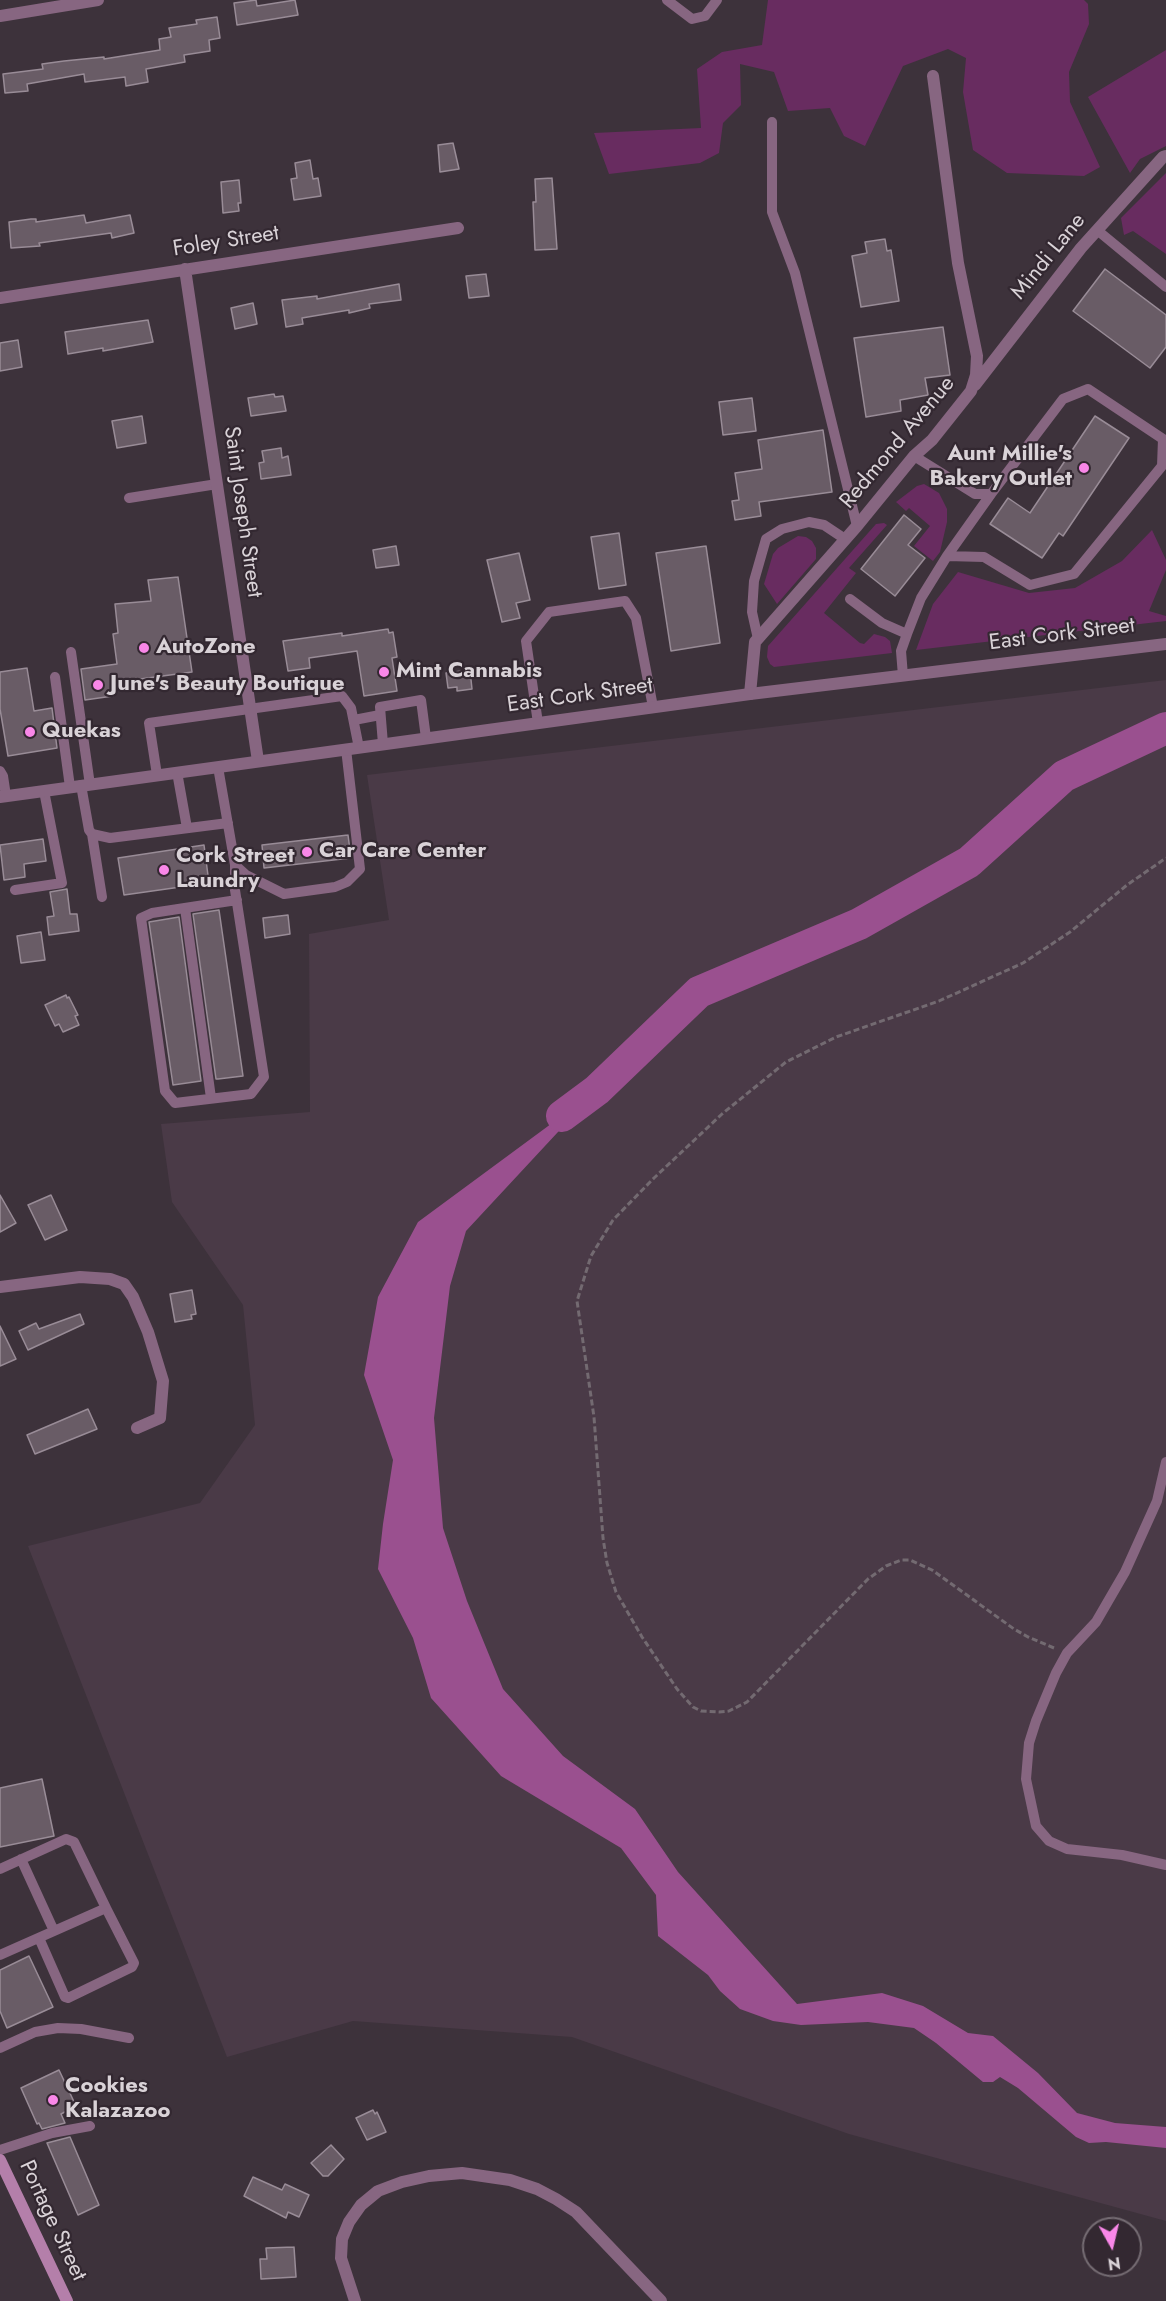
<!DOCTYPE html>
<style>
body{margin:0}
#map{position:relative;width:1166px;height:2301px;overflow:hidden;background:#3d323b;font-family:Jost,sans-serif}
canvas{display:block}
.north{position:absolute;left:1082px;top:2217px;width:60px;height:60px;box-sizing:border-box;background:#332831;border:2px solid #756c73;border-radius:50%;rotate:172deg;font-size:16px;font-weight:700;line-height:24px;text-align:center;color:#d9d2d7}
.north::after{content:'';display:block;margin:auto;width:21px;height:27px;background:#f987e8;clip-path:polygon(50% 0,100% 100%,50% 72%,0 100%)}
</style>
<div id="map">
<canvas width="1166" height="2301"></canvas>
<div class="north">N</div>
</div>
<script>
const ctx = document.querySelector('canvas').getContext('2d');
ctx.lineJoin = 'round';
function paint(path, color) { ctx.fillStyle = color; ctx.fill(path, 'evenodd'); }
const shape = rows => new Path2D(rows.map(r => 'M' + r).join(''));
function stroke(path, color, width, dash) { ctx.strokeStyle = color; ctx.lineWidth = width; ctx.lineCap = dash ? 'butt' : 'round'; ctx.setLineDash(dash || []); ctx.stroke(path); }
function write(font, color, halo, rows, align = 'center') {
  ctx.font = font + ' Jost,sans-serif'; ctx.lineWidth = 4.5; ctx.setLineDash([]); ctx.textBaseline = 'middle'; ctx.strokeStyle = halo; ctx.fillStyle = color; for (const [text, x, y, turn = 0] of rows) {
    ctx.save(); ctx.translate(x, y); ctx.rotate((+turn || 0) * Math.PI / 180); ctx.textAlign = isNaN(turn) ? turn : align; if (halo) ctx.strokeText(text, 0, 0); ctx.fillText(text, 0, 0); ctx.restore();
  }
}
const built = shape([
 [1166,680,1166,2221,849,2134,572,2037,353,2021,227,2057,28,1546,200,1503,255,1425,243,1305,172,1202,161,1124,310,1112,309,934,389,920,367,775]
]);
const green = shape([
 [768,0,1084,0,1088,4,1089,24,1069,72,1070,102,1100,167,1084,176,1007,173,973,150,963,92,966,58,948,49,903,66,865,146,844,136,830,108,788,111,774,72,740,64,741,105,723,123,719,153,700,163,609,174,594,133,701,128,697,69,722,52,762,45],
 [1166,50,1166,146,1140,159,1130,173,1088,97],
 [1166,173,1166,254,1133,231,1124,235,1121,218],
 [924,484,939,493,947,509,947,522,940,552,933,561,914,546,930,526,909,508,906,511,896,502,917,486],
 [884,523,887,525,849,568,856,573,824,613,860,643,864,644,874,634,885,637,890,641,892,653,774,667,770,664,767,657,768,646,876,524],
 [1152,530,1166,560,1166,570,1149,611,1166,616,1166,621,916,650,933,604,958,572,1029,593,1075,588,1122,561],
 [798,536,806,537,812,541,816,548,816,559,777,604,764,584,773,554,778,548]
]);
const water = shape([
 [597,1090,466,1231,450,1286,434,1418,443,1528,467,1601,503,1689,563,1756,635,1809,678,1872,797,2004,882,1993,923,2006,968,2033,993,2036,1038,2073,1077,2113,1115,2123,1166,2127,1166,2148,1106,2142,1089,2143,1076,2137,1018,2088,1000,2077,993,2082,983,2082,936,2043,914,2028,868,2022,801,2025,773,2021,740,2009,720,1991,708,1975,658,1936,656,1895,621,1848,501,1776,431,1698,413,1638,378,1569,383,1524,393,1460,364,1375,378,1297,418,1222]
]);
const river = shape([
 [562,1116,597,1090,699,992,859,924,969,862,1064,776,1166,728]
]);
const building = shape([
 [256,0,257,6,295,0,298,15,237,25,234,3,256,0],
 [217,17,220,38,209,40,210,51,184,55,185,62,146,69,148,82,126,86,125,77,85,82,84,74,27,84,28,91,5,93,3,74,43,69,42,64,64,61,104,57,104,59,160,50,159,39,171,37,169,28,197,24,196,20,217,17],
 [453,143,459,169,440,172,438,145,453,143],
 [310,160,313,179,318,178,321,196,294,200,291,179,297,178,295,163,310,160],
 [552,178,557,249,535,250,533,202,536,202,535,179,552,178],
 [239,180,241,203,238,203,239,211,223,213,221,182,239,180],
 [84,215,86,223,130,215,134,233,112,238,111,233,39,243,40,246,11,248,9,222,31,219,36,219,36,222,84,215],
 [885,239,887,251,891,250,899,301,861,307,852,256,867,253,865,242,885,239],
 [1105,269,1166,315,1166,347,1150,368,1073,311,1105,269],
 [486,274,489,296,469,298,466,276,486,274],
 [399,284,401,300,369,304,370,308,349,313,349,310,302,318,303,324,286,327,282,300,317,296,317,299,399,284],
 [253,303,257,324,235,329,231,308,253,303],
 [148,320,153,342,103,351,103,348,68,354,65,332,148,320],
 [943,327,950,375,925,378,928,395,900,400,901,411,866,417,854,338,943,327],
 [18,340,22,367,0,371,0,343,18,340],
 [274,394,275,397,283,396,286,411,251,416,248,398,274,394],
 [752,398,756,431,723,435,719,402,752,398],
 [142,416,146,443,117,448,112,421,142,416],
 [1095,416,1129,438,1063,536,1059,533,1042,558,990,524,1008,498,1030,513,1095,416],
 [823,430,832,492,759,502,761,516,735,520,732,501,739,500,735,473,762,469,758,440,823,430],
 [281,448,282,458,288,456,291,475,261,479,259,463,264,462,262,451,281,448],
 [904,515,921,529,908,545,925,558,895,596,861,569,904,515],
 [619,533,626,585,599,589,591,537,619,533],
 [396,546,399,565,376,568,373,550,396,546],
 [706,546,720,643,671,651,656,553,706,546],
 [519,553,530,600,516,603,520,618,502,622,487,560,519,553],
 [178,577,192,672,111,683,113,696,85,700,81,669,117,664,113,634,118,633,115,604,151,601,148,580,178,577],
 [388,629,389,633,393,632,397,657,392,658,397,691,364,696,357,651,309,658,310,668,288,671,283,641,342,633,342,636,388,629],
 [27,668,34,711,52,708,57,748,8,756,0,709,0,672,27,668],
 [470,670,472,689,457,691,457,687,448,688,446,673,470,670],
 [348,835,351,858,264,868,262,845,348,835],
 [43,839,46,861,24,864,25,877,4,880,0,845,43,839],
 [204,845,209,883,124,895,118,858,204,845],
 [67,889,70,914,77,914,79,931,49,935,47,917,54,916,50,892,67,889],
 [219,910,243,1076,218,1079,216,1079,193,914,219,910],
 [288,915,290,934,265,938,263,918,288,915],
 [179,917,201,1081,173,1085,149,922,179,917],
 [41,932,45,960,21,963,17,936,41,932],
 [66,995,67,998,69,997,78,1015,75,1016,79,1025,63,1032,59,1024,55,1026,45,1005,66,995],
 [0,1195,16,1223,0,1232,0,1195],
 [51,1195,67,1230,45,1240,28,1205,51,1195],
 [192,1290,196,1314,191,1315,192,1319,175,1322,170,1294,192,1290],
 [80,1314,84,1324,28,1350,19,1331,36,1323,39,1329,80,1314],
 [0,1326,16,1359,0,1366,0,1326],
 [88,1409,97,1429,35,1454,27,1435,88,1409],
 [42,1779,54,1836,0,1847,0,1788,42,1779],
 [29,1956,53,2007,7,2028,0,2011,0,1970,29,1956],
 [59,2070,76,2106,61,2114,65,2123,42,2129,39,2123,37,2124,21,2088,59,2070],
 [373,2110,375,2114,377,2112,386,2132,367,2140,356,2118,373,2110],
 [70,2137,99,2205,78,2215,47,2143,70,2137],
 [331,2145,344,2159,328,2176,323,2176,311,2163,331,2145],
 [253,2177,282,2190,285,2184,309,2195,299,2217,288,2212,286,2218,244,2196,253,2177],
 [294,2247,296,2277,261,2279,260,2259,267,2259,266,2248,294,2247]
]);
const path = shape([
 [1054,1648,1028,1637,1014,1629,932,1570,910,1560,901,1560,886,1566,868,1579,747,1702,729,1711,719,1712,701,1711,693,1707,677,1689,642,1637,616,1592,607,1563,603,1538,594,1417,577,1301,591,1256,613,1220,654,1178,722,1114,786,1062,836,1037,939,1001,1023,963,1070,932,1127,885,1166,858]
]);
const service = shape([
 [667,0,692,19,705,16,717,0],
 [772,122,772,212,795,273,857,526],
 [1097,230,1166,287],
 [129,498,217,484],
 [947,556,991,494],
 [850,599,882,623,907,634],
 [758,639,752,612,754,581,766,539,782,529,809,522,824,525,845,539],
 [71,652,90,785],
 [903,676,901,651,907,634,921,598,947,556,984,557,1030,585,1074,574,1162,466,1163,439,1088,389,1063,399,991,494,975,494,914,456],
 [55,677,70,787],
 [354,720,380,715],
 [538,723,526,641,549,612,625,601,636,618,653,707],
 [383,744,380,707,421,700,426,738],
 [218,767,235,865,246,875,284,894,335,887,347,882,360,869,346,749],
 [0,771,3,776,6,796],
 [177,772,187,828],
 [157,775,149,723,342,696,351,708,359,748],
 [81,785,89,830,92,834,110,838,228,823],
 [92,834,102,897],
 [235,865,235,890,264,1077,251,1094,175,1103,165,1091,141,918,152,913,237,900],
 [15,890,62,883,44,791],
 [185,908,211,1098],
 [1166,1462,1157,1501,1125,1572,1096,1622,1067,1653,1056,1673,1036,1721,1029,1743,1026,1779,1036,1826,1049,1841,1067,1849,1122,1855,1166,1865],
 [21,1859,54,1931],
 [0,1869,66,1839,74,1842,106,1908,0,1955],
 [39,1938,65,1997,68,1998,132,1967,134,1963,106,1908],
 [0,2048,35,2032,58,2028,81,2029,129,2038],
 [0,2150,52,2133,90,2126]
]);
const minor = shape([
 [0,16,98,0],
 [185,269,258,761],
 [0,298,458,228],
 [975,385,1081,248,1163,157,1166,156],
 [750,694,755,642,857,526,914,456,932,440,971,391,976,375,977,356,958,263,933,76],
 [0,1287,80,1277,110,1279,124,1284,133,1297,148,1332,163,1381,160,1418,137,1428],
 [355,2301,341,2258,342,2239,349,2222,361,2205,378,2191,402,2182,429,2176,462,2173,510,2180,537,2189,556,2199,576,2212,661,2301]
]);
const tertiary = shape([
 [0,797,750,694,1166,644]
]);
const secondary = shape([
 [0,2160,67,2301]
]);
const markers = [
 [1084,468,6,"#f987e8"],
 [144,648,6,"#f987e8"],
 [384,672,6,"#f987e8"],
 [98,685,6,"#f987e8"],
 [30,732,6,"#f987e8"],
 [307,852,6,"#f987e8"],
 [164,870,6,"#f987e8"],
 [53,2100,6,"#f987e8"]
];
const streetNames = [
 ["Foley Street",226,242,-9],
 ["Mindi Lane",1049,257,-51],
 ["Redmond Avenue",898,443,-50],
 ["Saint Joseph Street",242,512,82],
 ["East Cork Street",1062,635,-7],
 ["East Cork Street",580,696,-8],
 ["Portage Street",52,2221,65]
];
const poiNames = [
 ["Aunt Millie's",1072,455,"right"],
 ["Bakery Outlet",1072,480,"right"],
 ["AutoZone",156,648],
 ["Mint Cannabis",396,672],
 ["June's Beauty Boutique",110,685],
 ["Quekas",42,732],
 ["Car Care Center",319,852],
 ["Cork Street",176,857],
 ["Laundry",176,882],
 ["Cookies",65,2087],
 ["Kalazazoo",65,2112]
];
paint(built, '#4a3a47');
paint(green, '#682c60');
paint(water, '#9a508f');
stroke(river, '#9a508f', 32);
paint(building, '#695c66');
stroke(building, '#998c97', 1.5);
stroke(path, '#736a71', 3, [6, 3]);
stroke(service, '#876681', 10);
stroke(minor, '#876681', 12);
stroke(tertiary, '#876681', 12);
stroke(secondary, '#b47faa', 12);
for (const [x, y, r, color] of markers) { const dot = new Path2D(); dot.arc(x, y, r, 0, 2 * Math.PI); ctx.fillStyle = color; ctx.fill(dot); stroke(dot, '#332831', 2); }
write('22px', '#d9d2d7', '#332831', streetNames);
write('bold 22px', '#d9d2d7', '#332831', poiNames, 'left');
</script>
